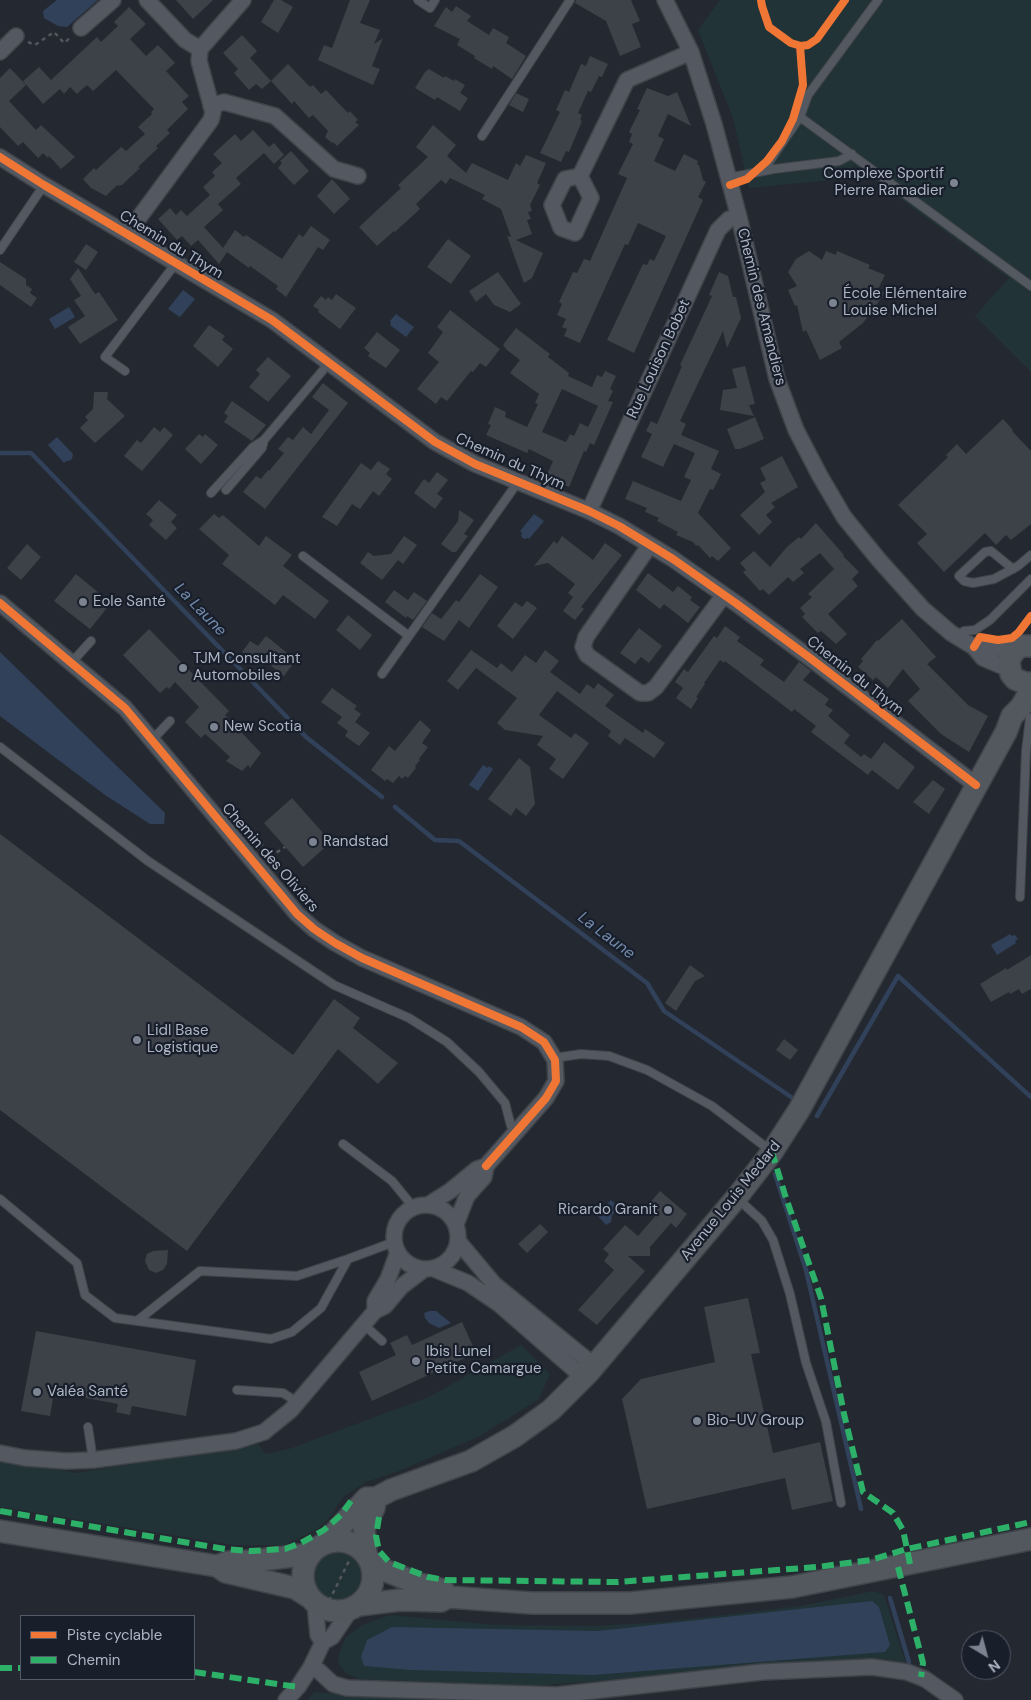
<!DOCTYPE html>
<meta charset="utf-8">
<style>
body{margin:0}
#map{position:relative;width:1031px;height:1700px;overflow:hidden;background:#242931;font-family:"DM Sans",sans-serif}
canvas{display:block}
.legend{position:absolute;left:20px;top:1615px;width:175px;height:65px;box-sizing:border-box;background:#181f2b;border:1px solid #545b68;margin:0;padding:6px 9px;list-style:none;font-size:15px;color:#adb5c4}
.legend li{display:flex;align-items:center;gap:10px;height:25px}
.legend b{width:25px;border:1px solid #545b68}
.north{position:absolute;left:961px;top:1630px;width:50px;height:50px;box-sizing:border-box;background:#181f2b;border:1px solid #545b68;border-radius:50%;rotate:143deg;font-size:14px;font-weight:700;line-height:20px;text-align:center;color:#adb5c4}
.north::after{content:'';display:block;margin:auto;width:18px;height:22px;background:#7d8491;clip-path:polygon(50% 0,100% 100%,50% 72%,0 100%)}
</style>
<div id="map">
<canvas width="1031" height="1700"></canvas>
<ul class="legend">
<li><b style="height:6px;background:#f07635"></b>Piste cyclable</li>
<li><b style="height:6px;background:#2db169"></b>Chemin</li>
</ul>
<div class="north">N</div>
</div>
<script>
const ctx = document.querySelector('canvas').getContext('2d');
ctx.lineJoin = 'round';
function paint(path, color) { ctx.fillStyle = color; ctx.fill(path, 'evenodd'); }
const shape = rows => new Path2D(rows.map(r => 'M' + r).join(''));
function stroke(path, color, width, dash) { ctx.strokeStyle = color; ctx.lineWidth = width; ctx.lineCap = dash ? 'butt' : 'round'; ctx.setLineDash(dash || []); ctx.stroke(path); }
function write(font, color, halo, rows, align = 'center') {
  ctx.font = font + ' "DM Sans",sans-serif'; ctx.lineWidth = 4.5; ctx.setLineDash([]); ctx.textBaseline = 'middle'; ctx.strokeStyle = halo; ctx.fillStyle = color; for (const [text, x, y, turn = 0] of rows) {
    ctx.save(); ctx.translate(x, y); ctx.rotate((+turn || 0) * Math.PI / 180); ctx.textAlign = isNaN(turn) ? turn : align; if (halo) ctx.strokeText(text, 0, 0); ctx.fillText(text, 0, 0); ctx.restore();
  }
}
const green = shape([
 [720,0,1031,0,1031,372,975,316,1009,278,854,165,842,179,749,188,733,118,698,30],
 [521,1345,550,1374,539,1399,480,1436,399,1471,366,1482,343,1497,330,1517,317,1529,285,1545,234,1545,0,1507,0,1459,76,1473,258,1444,265,1454,289,1449,429,1397],
 '311 1578a28 28 0 1 1 56 0a28 28 0 1 1-56 0Z',
 [873,1591,884,1595,906,1664,886,1659,791,1662,676,1675,534,1686,360,1679,347,1674,339,1665,338,1658,345,1638,362,1625,390,1615,496,1625,593,1626,664,1622,801,1606],
 [315,1692,348,1695,444,1700,307,1700]
]);
const water = shape([
 [57,0,98,0,67,27,58,26,44,18,43,11],
 [183,290,195,299,180,317,168,309],
 [69,307,75,317,55,329,49,319],
 [396,314,414,327,406,337,390,325,391,323,390,321],
 [57,437,73,454,72,459,69,461,66,461,64,463,48,445],
 [534,514,544,521,529,539,528,538,524,539,521,536,522,533,520,531],
 [0,652,165,813,164,824,150,824,105,795,0,716],
 [483,765,488,768,489,766,493,769,478,791,469,785],
 [1010,934,1012,936,1015,935,1018,939,1015,941,1016,943,997,955,991,945],
 [611,1200,620,1208,612,1215,611,1222,606,1225,597,1215,600,1213,597,1210,600,1207,602,1209],
 [430,1311,436,1311,451,1323,439,1328,429,1323,425,1318,424,1313],
 [872,1601,879,1607,890,1645,885,1652,593,1675,411,1670,364,1666,361,1657,367,1640,392,1627,598,1631]
]);
const stream = shape([
 [0,453,31,453,306,737,382,797],
 [395,807,435,840,459,841,647,983,664,1011,794,1099],
 [817,1116,898,976,1031,1097],
 [775,1174,806,1270,861,1509],
 [890,1598,909,1662]
]);
const building = shape([
 [176,0,213,0,193,19],
 [274,0,281,0,293,7,278,33,261,22],
 [350,0,370,0,360,23,380,30,374,44,383,38,372,66,380,69,373,85,318,60,324,45,332,48],
 [576,0,631,0,640,21,632,24,641,47,620,56,606,21,575,3],
 [456,6,471,16,467,21,489,35,493,28,509,37,506,43,526,56,512,79,493,66,492,69,474,58,475,56,457,45,460,39,434,26,446,7,452,12],
 [129,7,146,24,130,39,146,56,158,45,175,63,166,71,189,96,182,102,188,109,167,130,170,133,156,146,158,148,138,167,140,168,122,185,116,186,106,196,91,188,83,179,94,168,96,170,121,147,126,151,145,134,138,127,152,114,151,112,154,109,116,70,93,91,87,85,77,94,70,87,64,94,60,89,43,104,23,81,39,67,51,80,97,37,101,42,118,26,114,22],
 [242,35,257,51,250,58,271,81,262,89,256,84,249,90,234,73,238,69,223,53],
 [590,56,608,64,602,77,599,76,591,92,588,91,578,113,582,115,580,120,582,121,569,152,566,151,561,162,540,153,560,112,556,110,565,90,569,92,581,64,586,66],
 [288,64,310,87,313,85,321,94,326,90,348,113,350,111,358,120,355,122,359,125,337,146,333,142,332,143,325,137,328,131,313,115,309,118,294,101,292,104,271,81],
 [10,68,26,85,9,101,36,130,41,125,75,157,61,169,49,156,48,158,43,153,38,158,23,142,18,146,0,127,0,78],
 [429,69,444,78,445,76,454,81,455,79,465,85,460,93,468,98,460,111,437,97,435,100,415,88,425,72],
 [647,88,668,96,677,92,691,126,668,114,658,136,664,139,654,161,675,171,684,154,698,161,697,164,699,165,703,180,706,182,698,197,703,200,634,353,607,340,643,264,647,265,650,259,654,261,666,236,638,223,628,245,625,244,580,343,564,336,567,329,562,327,566,319,557,315,562,304,559,302,573,272,577,273,584,259,590,261,627,178,618,174,633,144,629,142,632,134,629,132,640,110,637,109],
 [516,93,529,99,523,112,509,105],
 [433,125,456,145,447,156,466,173,472,163,508,180,516,163,520,166,526,155,546,163,537,183,540,185,530,205,532,211,528,212,531,219,527,220,532,234,516,240,543,253,532,278,524,283,507,236,511,237,501,209,482,199,485,195,450,178,446,184,441,180,416,204,420,209,395,232,394,231,377,246,359,227,401,188,398,185,428,157,416,147],
 [253,130,269,147,274,143,284,155,274,164,264,153,236,178,241,184,218,204,223,210,204,227,223,248,235,230,244,237,246,235,282,259,299,234,303,237,311,226,330,240,323,250,318,247,286,297,276,289,278,286,250,266,249,268,227,252,219,264,198,240,191,246,182,236,177,240,158,219,170,208,176,215,181,210,187,216,210,195,203,187,215,176,212,172,222,163,213,154,235,134,241,141],
 [291,151,309,171,294,185,278,168,282,163,280,161],
 [332,179,350,199,334,214,317,196],
 [448,239,471,256,451,284,427,267],
 [86,244,98,252,86,270,74,262],
 [809,251,822,260,826,251,836,255,837,251,870,265,868,268,885,275,878,289,885,293,863,323,839,342,842,348,820,360,806,330,803,332,797,305,795,306,788,290,797,286,788,272,796,259],
 [0,262,26,279,26,285,32,289,30,293,37,298,31,307,0,285],
 [78,268,95,294,99,292,118,320,80,344,68,327,85,316,74,300,81,296,70,279],
 [498,272,521,304,510,312,494,305,486,294,476,302,469,291],
 [719,272,728,276,733,297,736,297,741,318,727,348,723,331,680,421,686,424,681,435,719,451,711,469,721,474,713,490,710,489,698,513,731,548,718,561,712,556,710,558,698,545,696,546,693,542,676,535,678,532,657,521,659,518,645,512,647,508,625,499,633,481,681,501,691,480,684,477,695,453,674,444,663,467,641,457,652,434,646,431,651,421,657,424,682,366,680,365,712,296,709,295],
 [336,294,356,308,340,329,318,312,319,310,313,306,321,296,326,300,328,297,332,300],
 [450,310,500,349,486,367,480,363,473,372,471,371,447,401,441,397,436,404,417,389,439,362,428,353,443,332,437,327],
 [209,325,225,336,222,340,233,349,218,367,193,346],
 [516,328,550,354,548,357,569,373,568,376,592,387,597,375,602,377,605,371,616,376,610,389,613,391,608,401,613,402,594,445,590,443,586,452,584,451,569,487,546,477,553,461,529,449,527,453,486,435,491,425,488,424,495,407,506,412,505,417,527,427,538,404,535,403,539,394,510,373,520,360,507,350,503,345],
 [562,389,598,406,588,427,580,423,574,436,570,434,566,442,542,432],
 [377,332,400,350,386,368,368,356,370,353,364,348],
 [268,357,291,376,268,402,249,387,260,374,256,370],
 [745,366,755,404,749,405,754,416,720,410,723,390,737,388,732,369],
 [323,383,348,403,265,509,243,492,256,476,261,479,268,470,269,471,284,453,278,449,288,437,293,440,303,427,311,434,329,410,312,397],
 [94,392,108,392,107,399,125,416,95,443,80,428,88,420,85,417,93,409],
 [232,401,266,425,252,441,224,422,228,416,224,413],
 [755,417,764,439,740,449,735,449,727,429],
 [1003,419,1013,430,1012,431,1031,451,1031,524,1011,540,1006,535,996,545,985,533,944,572,917,543,927,534,898,505,948,457,946,455,957,444,966,454],
 [154,427,160,432,164,427,173,435,142,471,124,456,137,440,141,443],
 [199,434,203,437,205,434,218,445,201,464,185,449],
 [782,456,798,487,771,503,775,507,766,515,772,522,759,535,740,515,765,492,760,483,766,480,760,468],
 [378,461,390,469,386,474,392,479,379,496,373,491,360,509,352,504,337,526,322,517,361,463,371,470],
 [437,472,448,480,437,494,443,498,435,509,414,493,424,479,429,483],
 [159,500,177,515,171,522,177,528,166,540,149,525,153,520,146,514],
 [459,510,474,520,464,534,468,536,456,552,452,552,441,544,458,521],
 [214,514,219,518,223,515,259,546,266,536,292,555,283,566,329,601,315,619,283,595,275,605,222,564,229,555,199,529],
 [816,523,844,555,843,556,859,572,852,579,858,586,828,614,847,634,836,644,821,631,818,633,802,617,805,614,800,608,812,597,808,594,834,569,820,553,800,569,804,573,793,582,788,577,769,595,763,589,760,591,743,572,746,570,740,563,754,551,770,567,787,547,799,537,801,539],
 [404,536,417,545,403,564,398,560,382,580,360,563,368,552,374,556,391,554],
 [562,536,593,560,605,543,622,555,581,607,584,609,575,620,563,611,573,597,568,593,575,584,548,563,534,566,554,541,557,544],
 [27,544,41,557,21,580,7,568],
 [648,573,673,592,678,586,692,597,690,600,700,607,688,623,664,604,660,609,636,590],
 [76,574,111,603,90,629,54,601],
 [480,574,498,587,469,628,459,620,444,641,422,627,432,613,441,619,456,600,459,602],
 [394,590,408,600,414,592,427,601,413,620,407,616,406,618,385,602],
 [527,601,537,608,513,639,497,626,515,602,522,607],
 [348,615,372,635,360,650,336,630],
 [902,619,936,657,927,664,968,705,988,716,969,752,941,734,908,701,920,689,903,669,888,688,876,677,873,680,858,667,863,661,861,659,877,640,878,641],
 [725,626,740,637,737,641,764,660,760,665,784,682,799,662,811,671,803,680,829,699,825,705,833,710,828,716,850,735,844,743,861,757,864,754,871,759,884,742,915,767,898,790,872,770,868,775,811,732,816,726,794,709,792,712,725,661,724,663,720,660,704,683,705,684,696,697,698,698,691,709,676,698,683,688,675,682,684,669,688,672,714,636,717,638],
 [639,628,662,646,649,663,641,657,635,664,620,653],
 [149,629,229,711,225,715,261,753,250,768,248,765,242,771,226,761,230,757,211,739,205,734,201,738,185,722,199,707,175,682,169,689,167,687,160,693,123,655],
 [266,636,296,660,284,676,261,658,257,663,242,652,250,641,258,646],
 [471,650,497,668,501,663,512,672,525,655,536,663,545,650,559,661,550,672,580,694,587,684,594,689,598,683,614,695,605,706,643,733,645,729,665,743,654,758,625,738,620,745,608,736,611,731,557,691,539,715,571,738,575,733,589,743,563,779,549,769,556,759,537,745,543,736,505,730,497,723,517,698,476,668,458,690,447,681],
 [332,688,357,706,354,709,361,714,355,722,370,733,359,746,345,736,348,731,337,723,342,717,321,702],
 [420,720,431,730,422,743,428,747,419,759,420,760,415,766,416,768,408,778,405,776,402,779,399,776,393,783,387,779,385,781,371,770,389,746,395,751],
 [519,758,530,767,535,804,526,816,516,808,511,816,488,799],
 [933,780,945,789,929,814,913,802],
 [292,798,331,842,303,867,264,823],
 [0,834,293,1055,334,999,360,1018,353,1028,398,1063,378,1084,338,1049,187,1251,0,1110],
 [1031,955,1031,989,1022,994,1019,989,1010,994,1009,992,991,1002,980,984,1006,968,1007,970],
 [690,965,705,976,695,981,676,1011,665,1003],
 [784,1039,798,1050,790,1060,776,1050],
 [660,1191,687,1214,676,1228,671,1223,650,1247,650,1256,628,1256,645,1271,597,1325,578,1310,614,1270,604,1261,609,1254,603,1249,625,1225,638,1236,658,1213,648,1205],
 [540,1224,548,1232,527,1253,518,1244],
 [168,1250,167,1264,163,1270,156,1273,149,1270,145,1261,147,1254,153,1251],
 [748,1298,760,1353,751,1354,773,1453,820,1442,833,1501,792,1510,785,1478,647,1509,622,1399,641,1379,715,1362,704,1307],
 [462,1322,476,1353,372,1401,359,1372,396,1355,390,1343,407,1335,412,1345],
 [36,1331,196,1360,186,1416,132,1406,130,1415,116,1412,118,1404,54,1392,50,1416,21,1411]
]);
const path = shape([
 [28,42,35,45,54,32,64,43,71,37],
 [245,824,271,856,285,847],
 [329,1601,349,1561]
]);
const lane = shape([
 [418,0,430,8,435,0],
 [800,117,1031,286],
 [482,136,570,0],
 [763,171,800,117,808,95,878,0],
 [728,178,774,169,839,161,852,154],
 [0,250,44,185],
 [125,371,105,357,176,263],
 [226,490,262,448,264,440],
 [211,493,253,447,264,440,329,363],
 [303,556,409,636],
 [1013,569,991,551,985,552,959,576,964,581,973,583,994,579,1018,566,1031,555],
 [957,636,964,631,975,630,990,620,1031,579],
 [72,662,91,641],
 [382,674,518,482],
 [152,740,170,721],
 [0,747,148,861,334,985,409,1018,447,1042,479,1072,505,1103,511,1126,517,1132],
 [1020,897,1026,751,1030,718],
 [555,1060,561,1057,581,1054,609,1056,647,1070,712,1106,771,1151],
 [343,1144,392,1181,414,1208],
 [737,1198,762,1221,773,1240,790,1294,806,1363,826,1422,841,1503],
 [0,1199,77,1263,85,1295,115,1318,271,1339,292,1332,321,1308,348,1259,394,1242],
 [137,1321,200,1271,297,1276,348,1259],
 [363,1324,382,1341],
 [237,1390,283,1393,297,1402],
 [88,1427,93,1460]
]);
const street = shape([
 [147,0,185,40,200,49],
 [665,0,691,52,714,124,739,217,777,379,796,430,820,476,844,517,879,560,923,609,951,633,974,647,983,658,1009,669],
 [81,28,113,0],
 [0,52,16,36],
 [211,106,224,102,275,116,334,169,358,176],
 [0,157,44,185,272,320,435,442,475,464,589,511,619,526,673,559,737,604,810,658,976,785],
 [580,176,565,179,552,205,561,228,575,233,591,198,580,176,627,80,691,52],
 [127,234,211,120,213,112,199,61,200,49,243,0],
 [589,511,718,230,729,219,739,217],
 [650,545,586,637,583,647,587,655,640,693,648,693,656,687,724,595],
 [0,603,125,708,297,914,314,929,335,943,362,958,521,1027,544,1042,555,1060,556,1081,546,1098,486,1166,477,1169,450,1191,428,1205],
 [974,647,1016,649],
 '394 1237a32 32 0 1 1 64 0a32 32 0 1 1-64 0Z',
 [456,1224,467,1196,484,1177,486,1166],
 [434,1269,468,1283,499,1304,576,1371,589,1372,586,1359,494,1284,458,1241],
 [375,1311,375,1301,388,1279,398,1252],
 [0,1453,25,1458,66,1461,93,1460,236,1441,264,1432,291,1410,375,1311,385,1306,402,1286,423,1270],
 [315,1604,318,1635,323,1642],
 [323,1642,332,1637,351,1609],
 [311,1667,319,1671,333,1684,347,1688,557,1695,762,1672,872,1667,907,1672,925,1679,955,1700],
 [286,1700,298,1687,311,1667,323,1642]
]);
const secondary = shape([
 [1031,646,1023,646,1016,649,1010,658,1009,663,1011,674,1015,679,1025,683,1031,683],
 [0,1531,217,1566,226,1572,295,1588,309,1597],
 '303 1576a35 35 0 1 1 70 0a35 35 0 1 1-70 0Z',
 [325,1543,367,1498,376,1498,391,1490,471,1461,515,1436,551,1410,589,1372,737,1197,772,1152,799,1110,1006,732,1012,716,1021,707,1031,690],
 [366,1555,364,1527,374,1508,376,1498],
 [371,1562,384,1570,419,1584,443,1590,448,1597],
 [217,1566,228,1562,252,1561,310,1554],
 [359,1605,400,1600,441,1601,448,1597,532,1603,630,1603,792,1587,1031,1539]
]);
const quiet = shape([
 [0,1511,225,1549,250,1551,285,1549,301,1543,324,1530,341,1515,351,1501],
 [379,1517,376,1536,379,1551,389,1562,428,1577,445,1580,617,1582,817,1567,871,1560,907,1549,903,1530,893,1513,863,1492,844,1414,821,1298,785,1195,772,1152],
 [910,1564,907,1549,1031,1522],
 [898,1567,923,1663,921,1677],
 [0,1668,21,1668],
 [194,1672,298,1687]
]);
const cycleway = shape([
 [761,0,762,6,769,27,791,43,801,46,808,45,817,39,845,0],
 [0,157,44,185,272,320,435,442,475,464,589,511,619,526,673,559,737,604,810,658,976,785],
 [730,185,747,179,767,161,782,141,793,119,803,85,800,46],
 [0,603,125,708,297,914,314,929,335,943,362,958,521,1027,544,1042,555,1060,556,1081,546,1098,486,1166],
 [974,647,980,637,998,640,1012,638,1019,632,1031,616]
]);
const markers = [
 [954,183,5,"#7d8491"],
 [833,303,5,"#7d8491"],
 [83,602,5,"#7d8491"],
 [183,668,5,"#7d8491"],
 [214,727,5,"#7d8491"],
 [313,842,5,"#7d8491"],
 [137,1040,5,"#7d8491"],
 [668,1210,5,"#7d8491"],
 [416,1361,5,"#7d8491"],
 [37,1392,5,"#7d8491"],
 [697,1421,5,"#7d8491"]
];
const poiNames = [
 ["Complexe Sportif",944,174,"right"],
 ["Pierre Ramadier",944,191,"right"],
 ["École Elémentaire",843,294],
 ["Louise Michel",843,311],
 ["Eole Santé",93,602],
 ["TJM Consultant",193,659],
 ["Automobiles",193,676],
 ["New Scotia",224,727],
 ["Randstad",323,842],
 ["Lidl Base",147,1031],
 ["Logistique",147,1048],
 ["Ricardo Granit",658,1210,"right"],
 ["Ibis Lunel",426,1352],
 ["Petite Camargue",426,1369],
 ["Valéa Santé",47,1392],
 ["Bio-UV Group",707,1421]
];
const streetNames = [
 ["Chemin du Thym",171,245,31],
 ["Chemin des Amandiers",761,307,76],
 ["Rue Louison Bobet",659,359,-65],
 ["Chemin du Thym",510,462,24],
 ["Chemin du Thym",855,676,38],
 ["Chemin des Oliviers",270,858,49],
 ["Avenue Louis Medard",731,1201,-51]
];
const waterNames = [
 ["La Laune",200,610,46],
 ["La Laune",606,936,37]
];
paint(green, '#213336');
paint(water, '#31415a');
stroke(stream, '#31415a', 4.5);
paint(building, '#3d4148');
stroke(lane, '#40444a', 10);
stroke(street, '#40444a', 18);
stroke(secondary, '#40444a', 24);
stroke(path, '#52575d', 2.5, [4, 4]);
stroke(lane, '#545860', 8);
stroke(street, '#545860', 15);
stroke(secondary, '#53575e', 21);
stroke(quiet, '#2db169', 6, [12, 6]);
stroke(cycleway, '#f07635', 8);
for (const [x, y, r, color] of markers) { const dot = new Path2D(); dot.arc(x, y, r, 0, 2 * Math.PI); ctx.fillStyle = color; ctx.fill(dot); stroke(dot, '#181f2b', 2); }
write('15px', '#adb5c4', '#181f2b', poiNames, 'left');
write('15px', '#adb5c4', '#181f2b', streetNames);
write('italic 16px', '#748aac', '#181f2b', waterNames);
</script>
